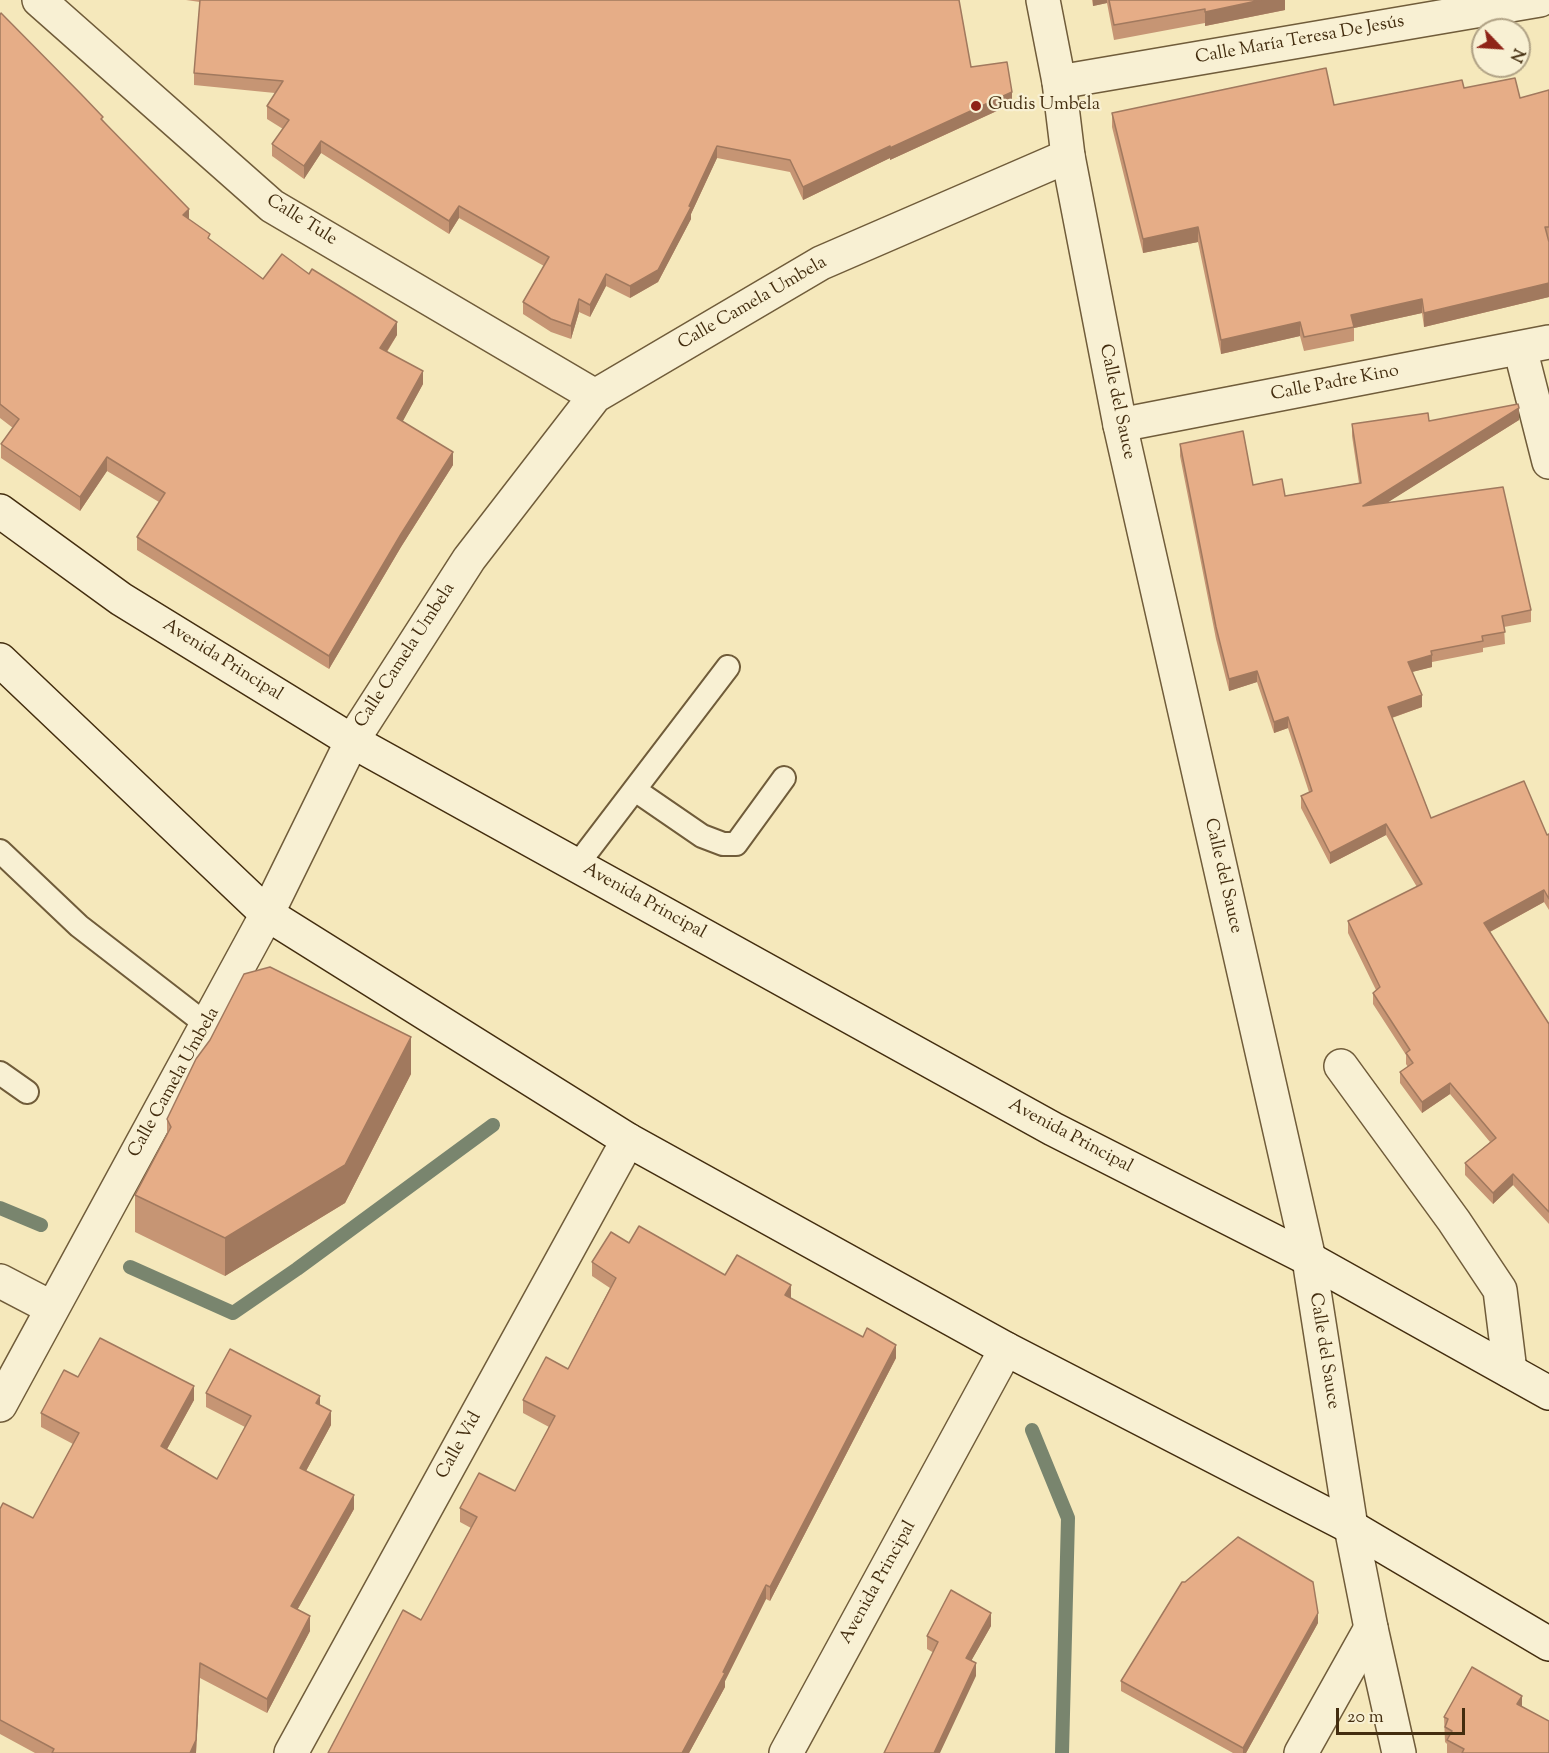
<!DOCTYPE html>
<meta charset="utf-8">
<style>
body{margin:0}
#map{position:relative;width:1549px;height:1753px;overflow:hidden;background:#f5e8bb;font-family:"Sorts Mill Goudy",serif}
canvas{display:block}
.north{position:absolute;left:1471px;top:18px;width:60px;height:60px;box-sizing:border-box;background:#f8f0d3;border:2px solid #b0a285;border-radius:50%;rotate:115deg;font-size:16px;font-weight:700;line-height:24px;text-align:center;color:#432d0f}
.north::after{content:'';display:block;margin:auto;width:21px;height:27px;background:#8f2418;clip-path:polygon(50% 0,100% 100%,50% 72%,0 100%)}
.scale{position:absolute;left:1336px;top:1708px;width:129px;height:27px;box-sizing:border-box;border:3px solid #432d0f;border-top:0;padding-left:8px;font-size:18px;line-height:21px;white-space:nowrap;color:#432d0f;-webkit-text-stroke:4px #f8f0d3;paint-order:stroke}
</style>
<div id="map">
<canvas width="1549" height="1753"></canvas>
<div class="north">N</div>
<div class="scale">20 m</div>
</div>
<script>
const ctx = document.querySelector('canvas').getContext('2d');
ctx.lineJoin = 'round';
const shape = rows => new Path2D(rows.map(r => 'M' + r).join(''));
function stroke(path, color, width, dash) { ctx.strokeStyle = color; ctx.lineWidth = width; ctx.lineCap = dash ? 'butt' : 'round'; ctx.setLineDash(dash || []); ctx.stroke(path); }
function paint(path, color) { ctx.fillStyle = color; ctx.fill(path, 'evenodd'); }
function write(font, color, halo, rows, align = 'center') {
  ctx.font = font + ' "Sorts Mill Goudy",serif'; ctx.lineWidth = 4.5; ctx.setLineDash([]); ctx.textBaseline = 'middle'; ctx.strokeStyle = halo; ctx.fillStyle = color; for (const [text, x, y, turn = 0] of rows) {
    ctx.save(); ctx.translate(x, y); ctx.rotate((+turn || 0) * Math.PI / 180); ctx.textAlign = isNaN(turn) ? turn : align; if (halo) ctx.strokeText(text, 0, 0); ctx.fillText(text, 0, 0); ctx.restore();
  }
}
const stream = shape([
 [0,1208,41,1225],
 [130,1267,233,1313,297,1269,493,1125],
 [1032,1430,1068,1518,1062,1753]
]);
const service = shape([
 [635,790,702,836,723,844,736,844,784,778],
 [0,851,79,926,207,1025],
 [577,865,728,667],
 [0,1073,27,1092]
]);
const minor = shape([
 [39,0,272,206,595,396],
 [1059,82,1540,0],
 [1520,348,1549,462],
 [1120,425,1549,342],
 [1341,1066,1454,1221,1500,1290,1510,1371],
 [0,1281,52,1308],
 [0,1405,267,914,352,741,469,559,595,396,821,263,1068,156],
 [291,1753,628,1140],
 [1301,1753,1371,1628]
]);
const tertiary = shape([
 [1043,0,1059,82,1068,156,1120,425,1309,1259,1351,1527,1371,1628,1399,1753],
 [786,1753,1006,1349]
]);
const secondary = shape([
 [0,511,121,599,352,741,1053,1129,1309,1259,1549,1393],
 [0,660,267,914,628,1140,1006,1349,1351,1527,1549,1644]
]);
const wall = shape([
 [186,0,912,0,971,67,1012,104,890,160,890,158,803,200,790,172,717,158,691,214,691,219,658,282,630,298,606,286,590,317,579,312,571,339,551,332,523,314,523,302,544,266,459,218,449,234,321,153,304,179,272,156,272,144,283,129,267,119,267,106,275,93,194,85,194,73,200,2],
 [1092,0,1285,0,1285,10,1205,26,1205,23,1114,40,1107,3,1093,6],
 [0,15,103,120,189,220,210,240,263,279,309,274,397,335,387,352,423,384,402,422,453,465,401,547,329,669,137,550,137,537,159,502,107,471,80,511,1,458,1,444,13,428,0,418],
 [1464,88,1520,98,1549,90,1549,297,1424,327,1422,313,1354,328,1354,341,1304,351,1300,336,1221,354,1198,242,1143,253,1112,127,1112,113,1334,105],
 [1519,420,1386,503,1531,610,1531,622,1504,627,1505,644,1483,648,1483,652,1432,662,1432,667,1412,672,1422,707,1392,718,1431,818,1547,835,1549,834,1549,910,1544,902,1490,932,1549,1024,1549,1224,1513,1185,1493,1204,1465,1175,1465,1163,1490,1142,1450,1094,1422,1113,1400,1083,1400,1072,1408,1067,1406,1064,1406,1055,1373,1004,1373,993,1376,990,1348,933,1348,921,1417,887,1386,835,1330,864,1301,808,1301,796,1309,792,1288,728,1274,733,1257,682,1229,691,1216,639,1180,456,1180,444,1253,485,1285,496,1359,483,1352,436,1352,424,1429,421],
 [411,1074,345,1203,225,1276,135,1232,135,1195,167,1134,167,1119],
 [629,1243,791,1298,896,1358,770,1601,766,1599,725,1681,725,1687,689,1753,328,1753,421,1620,471,1528,460,1522,460,1508,515,1491,549,1427,523,1413,523,1400,568,1369,610,1288,592,1276,592,1262],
 [78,1377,194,1400,167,1449,217,1479,245,1427,206,1407,206,1393,320,1405,331,1425,306,1471,354,1509,297,1610,310,1631,267,1713,200,1678,196,1753,35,1753,0,1734,0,1509,33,1518,73,1444,41,1427,41,1413],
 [1318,1623,1246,1753,1233,1753,1121,1691,1121,1681],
 [991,1626,971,1661,976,1676,927,1649,927,1636],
 [1522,1706,1549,1753,1447,1753,1447,1744,1445,1742,1444,1717]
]);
const shadedWall = shape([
 [1093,0,1107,0,1107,3,1093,6],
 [1261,0,1285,0,1285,10,1205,26,1205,12],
 [1012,92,1012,104,890,160,890,158,803,200,803,187,890,146],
 [321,141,321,153,304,179,304,166],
 [717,146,717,158,691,214,691,219,658,282,630,298,630,286,689,206],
 [459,206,459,218,449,234,449,221],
 [189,209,189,223,183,215],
 [1198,227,1198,242,1143,253,1143,239],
 [606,274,606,286,590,317,590,305],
 [1549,283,1549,297,1424,327,1424,313],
 [579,299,579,312,571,339,571,326],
 [1422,299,1422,313,1354,328,1351,315],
 [397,322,397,335,380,362,380,348],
 [1300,322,1300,336,1221,354,1221,340],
 [423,371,423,384,397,432,397,418],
 [1519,408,1519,420,1363,518,1363,506],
 [453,452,453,465,401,547,329,669,329,656,401,534],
 [107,457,107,471,80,511,80,497],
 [1432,655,1432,667,1408,673,1408,662],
 [1257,671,1257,682,1229,691,1229,679],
 [1422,695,1422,707,1388,719,1388,707],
 [1288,717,1288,728,1274,733,1274,722],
 [1386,824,1386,835,1330,864,1330,853],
 [1544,890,1544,902,1484,935,1484,923],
 [411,1037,411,1074,345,1203,225,1276,225,1238],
 [1450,1083,1450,1094,1422,1113,1422,1102],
 [1513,1174,1513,1185,1493,1204,1493,1193],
 [791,1285,791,1299,785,1295],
 [896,1345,896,1358,770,1601,770,1587],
 [194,1386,194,1400,161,1460,161,1446],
 [320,1396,320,1410,316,1403],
 [331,1411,331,1425,300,1482,300,1468],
 [354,1495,354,1509,291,1621,291,1606],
 [766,1585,766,1599,725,1681,725,1687,689,1753,682,1753],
 [991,1613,991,1626,966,1670,966,1658],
 [1318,1613,1318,1623,1246,1753,1243,1753,1243,1748],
 [310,1616,310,1631,267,1713,267,1699],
 [200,1663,196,1753,190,1753],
 [976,1663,976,1676,940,1753,934,1753],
 [1522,1696,1522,1711,1517,1704]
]);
const building = shape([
 [200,0,959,0,971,67,1007,62,1012,92,890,148,890,146,803,187,790,160,717,146,689,206,691,207,658,270,630,286,606,274,590,305,579,299,571,326,551,319,523,302,549,257,459,206,449,221,321,141,304,166,272,144,289,120,267,106,283,81,194,73,200,0],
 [1109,0,1261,0,1205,12,1205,9,1114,25,1109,0],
 [1,13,81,94,103,117,101,119,189,209,183,215,210,234,208,238,263,279,282,254,309,274,312,269,397,322,380,348,423,371,397,418,453,452,401,534,329,656,137,537,165,493,107,457,80,497,1,444,19,419,0,404,0,15,1,13],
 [1326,68,1334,105,1462,80,1464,88,1515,78,1520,98,1549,90,1549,227,1545,227,1549,242,1549,283,1424,313,1422,299,1351,315,1354,327,1304,337,1300,322,1221,340,1198,227,1143,239,1112,113,1326,68],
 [1518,404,1519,408,1363,506,1503,487,1531,610,1502,616,1505,632,1482,636,1483,641,1431,651,1432,655,1408,662,1422,695,1388,707,1431,818,1524,781,1547,835,1549,834,1549,899,1544,890,1484,923,1549,1024,1549,1212,1513,1174,1493,1193,1465,1163,1496,1138,1450,1083,1422,1102,1400,1072,1413,1063,1406,1053,1410,1050,1373,993,1380,987,1348,921,1422,884,1386,824,1330,853,1301,796,1312,791,1288,717,1274,722,1257,671,1229,679,1216,627,1180,444,1243,431,1253,485,1282,479,1285,496,1361,483,1352,424,1428,413,1429,421,1518,404],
 [270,967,411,1037,345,1165,225,1238,135,1195,171,1127,167,1119,196,1059,210,1040,244,974,270,967],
 [639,1226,725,1275,737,1255,791,1285,785,1295,863,1337,867,1328,896,1345,770,1587,766,1585,723,1672,725,1673,682,1753,328,1753,403,1610,421,1620,477,1517,460,1508,479,1473,515,1491,555,1416,523,1400,546,1357,568,1369,616,1278,592,1262,611,1232,629,1243,639,1226],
 [100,1338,194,1386,161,1446,217,1479,251,1416,206,1393,230,1349,320,1396,316,1403,331,1411,300,1468,354,1495,291,1606,310,1616,267,1699,200,1663,196,1740,190,1753,52,1753,54,1749,0,1720,0,1509,3,1503,33,1518,79,1433,41,1413,64,1370,78,1377,100,1338],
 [1238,1537,1313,1582,1318,1613,1243,1748,1121,1681,1182,1582,1185,1582,1238,1537],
 [951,1590,991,1613,966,1658,976,1663,934,1753,884,1753,938,1642,927,1636,951,1590],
 [1472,1667,1522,1696,1517,1704,1549,1721,1549,1753,1462,1753,1464,1749,1447,1740,1452,1731,1445,1727,1448,1719,1444,1717,1472,1667]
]);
const markers = [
 [976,106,6,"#8f2418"]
];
const streetNames = [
 ["Calle María Teresa De Jesús",1300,41,-10],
 ["Calle Tule",301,221,32],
 ["Calle Camela Umbela",753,304,-30],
 ["Calle Padre Kino",1335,384,-11],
 ["Calle del Sauce",1116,402,78],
 ["Calle Camela Umbela",406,656,-57],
 ["Avenida Principal",222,661,32],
 ["Calle del Sauce",1222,876,77],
 ["Avenida Principal",644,902,29],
 ["Calle Camela Umbela",175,1083,-61],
 ["Avenida Principal",1070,1137,28],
 ["Calle del Sauce",1323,1351,81],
 ["Calle Vid",460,1446,-61],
 ["Avenida Principal",879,1583,-61]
];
const poiNames = [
 ["Gudis Umbela",988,106]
];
stroke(stream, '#79856e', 14);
stroke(service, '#705c3a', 26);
stroke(minor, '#705c3a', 36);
stroke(tertiary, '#705c3a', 36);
stroke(secondary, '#432d0f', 36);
stroke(service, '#f8f0d3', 22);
stroke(minor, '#f8f0d3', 33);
stroke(tertiary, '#f8f0d3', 33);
stroke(secondary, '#f8f0d3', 33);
paint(wall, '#c69574');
paint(shadedWall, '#a1795e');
paint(building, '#e6ad87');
stroke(building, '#a1795e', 1.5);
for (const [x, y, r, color] of markers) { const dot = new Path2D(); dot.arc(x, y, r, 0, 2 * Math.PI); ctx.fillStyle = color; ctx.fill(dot); stroke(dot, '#f8f0d3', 2); }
write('18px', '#432d0f', '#f8f0d3', streetNames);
write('18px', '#432d0f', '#f8f0d3', poiNames, 'left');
</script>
